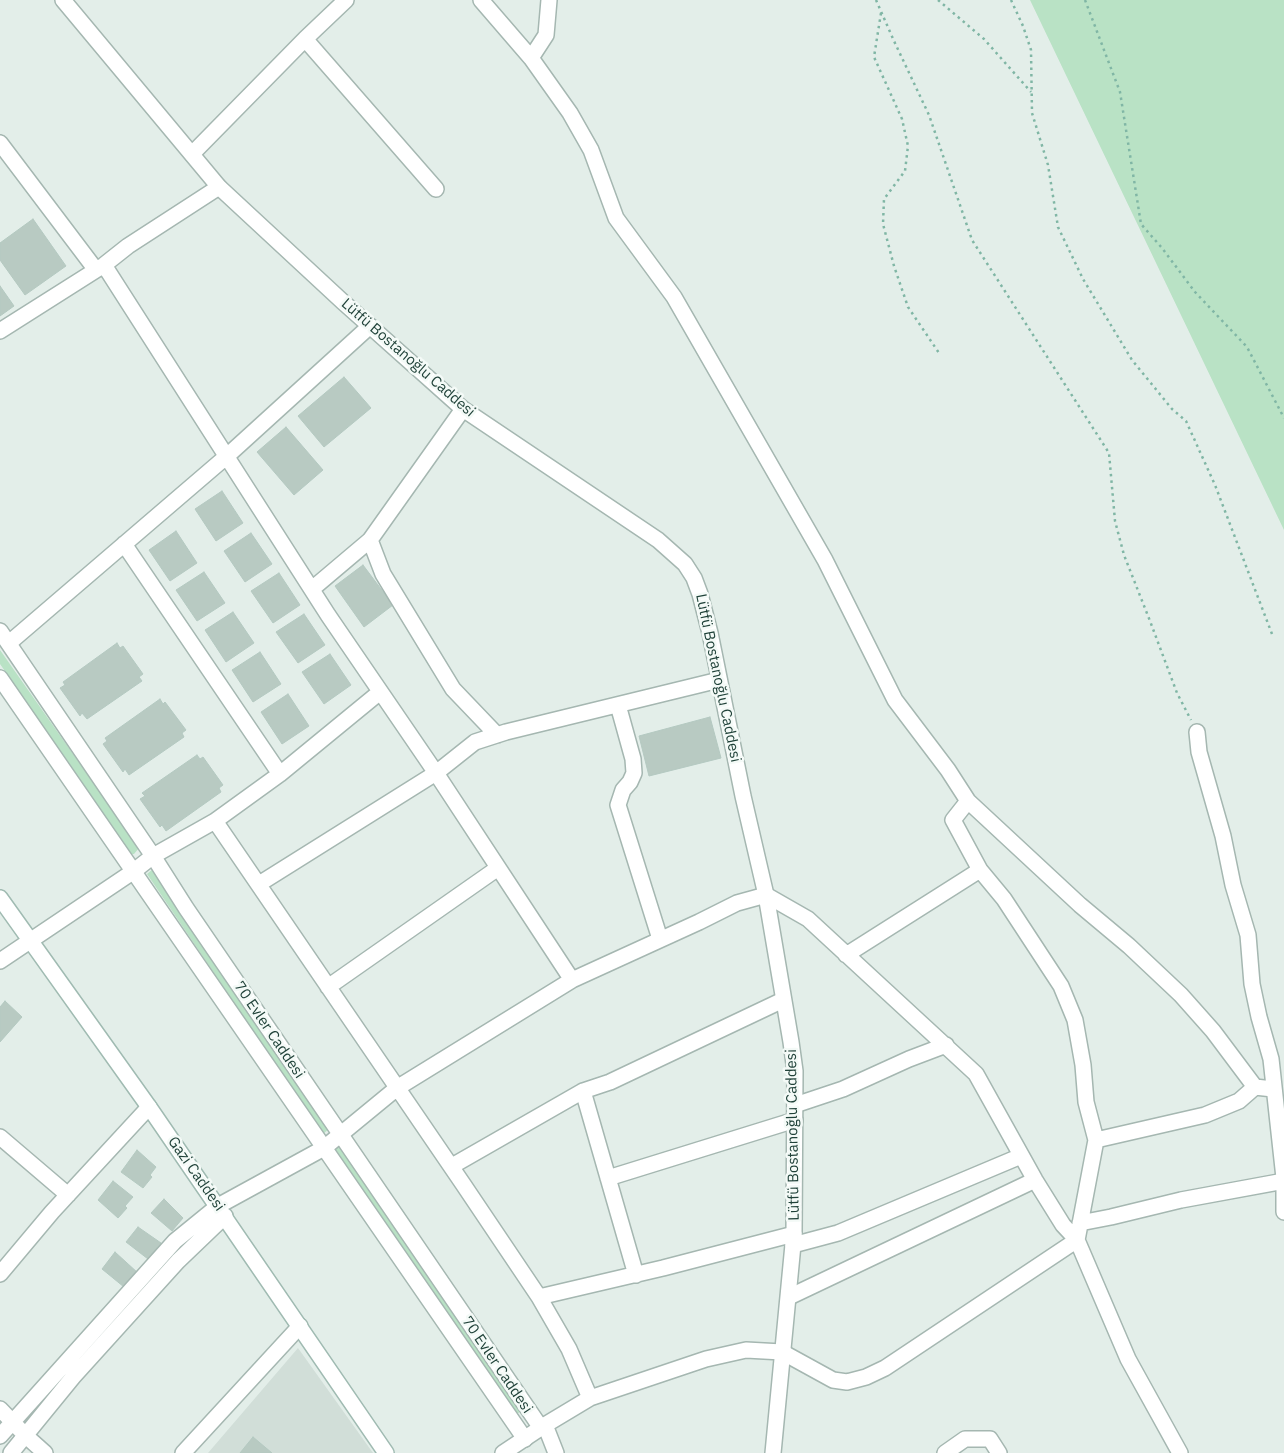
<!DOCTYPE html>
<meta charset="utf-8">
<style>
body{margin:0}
canvas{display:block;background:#e3eee9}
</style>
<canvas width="1284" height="1453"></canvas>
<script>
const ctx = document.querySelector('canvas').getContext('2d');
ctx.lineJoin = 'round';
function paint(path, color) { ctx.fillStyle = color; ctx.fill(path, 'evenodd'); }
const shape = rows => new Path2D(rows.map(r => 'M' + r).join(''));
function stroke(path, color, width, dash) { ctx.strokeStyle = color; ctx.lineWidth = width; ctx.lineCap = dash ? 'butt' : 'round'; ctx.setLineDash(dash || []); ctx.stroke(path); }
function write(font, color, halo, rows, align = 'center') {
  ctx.font = font + ' "IBM Plex Sans",sans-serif'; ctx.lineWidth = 5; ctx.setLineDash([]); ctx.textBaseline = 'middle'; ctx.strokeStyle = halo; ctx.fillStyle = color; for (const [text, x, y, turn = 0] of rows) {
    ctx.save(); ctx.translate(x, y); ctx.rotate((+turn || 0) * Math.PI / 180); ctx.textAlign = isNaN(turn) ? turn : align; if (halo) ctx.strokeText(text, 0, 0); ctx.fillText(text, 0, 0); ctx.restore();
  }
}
const built = shape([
 [298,1348,373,1453,208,1453]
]);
const green = shape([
 [1030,0,1284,0,1284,530],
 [0,650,139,848,134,854,131,854,0,664],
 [153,869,330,1128,323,1134,147,874],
 [340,1143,523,1409,515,1416,332,1149]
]);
const building = shape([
 [33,219,66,266,25,295,0,260,0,243,33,219],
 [0,286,14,306,0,316,0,286],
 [344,377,371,408,324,447,298,416,344,377],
 [286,427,323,470,294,495,257,452,286,427],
 [222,491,243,523,216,541,195,509,222,491],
 [176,531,197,563,170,581,149,550,176,531],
 [251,533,272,564,245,582,224,551,251,533],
 [363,565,393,605,364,627,335,586,363,565],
 [204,572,225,603,197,621,176,590,204,572],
 [279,573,300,605,273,623,251,591,279,573],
 [233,612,254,643,226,662,205,630,233,612],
 [304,614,325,645,298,663,276,632,304,614],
 [117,643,120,648,123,646,143,674,139,677,142,681,87,719,82,713,80,716,60,688,65,685,63,682,117,643],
 [260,652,281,684,253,702,232,670,260,652],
 [330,654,351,685,324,704,302,672,330,654],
 [288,694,309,726,282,744,261,712,288,694],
 [160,699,163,704,165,702,186,730,182,733,184,737,129,775,125,769,123,772,103,744,107,741,105,738,160,699],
 [710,717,721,758,649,776,639,736,710,717],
 [197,755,200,759,203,757,223,785,219,788,221,792,166,831,162,825,160,827,140,799,145,796,142,793,197,755],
 [5,1001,22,1017,0,1042,0,1007,5,1001],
 [137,1150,156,1167,150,1175,152,1177,143,1188,121,1172,137,1150],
 [113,1181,133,1197,125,1206,127,1208,118,1218,98,1200,113,1181],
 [164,1199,183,1218,172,1231,151,1213,164,1199],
 [138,1227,161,1243,148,1259,126,1242,138,1227],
 [115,1252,138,1273,124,1287,102,1269,115,1252],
 [253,1437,272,1453,240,1453,253,1437]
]);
const path = shape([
 [876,0,894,41,929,115,972,240,1109,453,1115,521,1124,555,1150,621,1177,693,1191,720],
 [938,0,984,39,1031,92],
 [1011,0,1023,26,1031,50,1032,113,1048,165,1058,227,1083,279,1132,360,1172,409,1186,421,1215,485,1272,634],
 [1085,0,1120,92,1141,224,1162,248,1195,292,1247,347,1284,418],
 [881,13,874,57,902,119,908,146,905,171,884,199,883,224,894,266,908,307,939,353]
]);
const minor = shape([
 [481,0,531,58,570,113,591,150,616,218,674,297,825,560,895,700,948,770,968,801,1080,905,1129,946,1181,995,1213,1031,1255,1087,1273,1089],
 [305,39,436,189],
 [531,58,546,35,549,0],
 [0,143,96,270],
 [192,154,305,39,346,0],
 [104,265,328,615,436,773,572,980],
 [0,331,104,265,128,246,219,187],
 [370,540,383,574,453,689,497,735],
 [124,544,280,774],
 [312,589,370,540,463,409],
 [9,643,227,456,370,326],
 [618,705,633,759,634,773,630,782,623,790,618,805,660,939],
 [1197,732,1199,752,1223,836,1233,885,1248,935,1252,984,1259,1017,1271,1059,1284,1178],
 [215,821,463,1184,539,1297,569,1349,590,1398],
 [259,884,436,773,475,742,506,732,719,680],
 [846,955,980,870],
 [0,961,134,871,153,856,215,821,280,774,380,692],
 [328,987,498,868],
 [583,1091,636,1275],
 [795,1105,843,1089,909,1059,946,1045],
 [0,1137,68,1195],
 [1096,1140,1205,1115,1239,1101,1255,1087],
 [452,1166,583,1091,610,1082,783,1000],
 [608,1178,795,1120],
 [1284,1185,1284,1212],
 [1080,1223,1111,1217,1181,1200,1284,1181],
 [793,1245,838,1233,1021,1156],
 [0,1274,52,1212,149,1107],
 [539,1297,663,1268,794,1234],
 [789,1297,1035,1180],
 [0,1409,26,1436,45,1453],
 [545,1425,556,1453],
 [0,1436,175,1241,218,1206,324,1148,397,1088,572,980,699,922,737,903,766,895,808,919,976,1074,1035,1180,1063,1225,1077,1240,1128,1359,1180,1453],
 [11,1453,73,1377,178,1261,225,1216],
 [183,1453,300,1326],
 [503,1453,545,1425,590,1398,706,1359,746,1350,782,1352,833,1380,847,1382,866,1377,885,1368,1077,1240,1096,1140,1086,1102,1083,1065,1075,1020,1061,986,1004,899,980,870,953,820,968,801],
 [945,1453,965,1439,990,1439,999,1453]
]);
const tertiary = shape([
 [63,0,219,187,343,302,463,409,658,540,685,564,694,578,700,594,710,633,743,796,766,895,791,1042,795,1071,794,1234,773,1453],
 [0,631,153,856,186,908,541,1428],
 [0,678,525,1439]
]);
const secondary = shape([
 [0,898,149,1107,386,1453]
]);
const streetNames = [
 ["Lütfü Bostanoğlu Caddesi",408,358,41],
 ["Lütfü Bostanoğlu Caddesi",718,678,78],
 ["70 Evler Caddesi",269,1030,56],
 ["Lütfü Bostanoğlu Caddesi",793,1135,-91],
 ["Gazi Caddesi",196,1174,55],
 ["70 Evler Caddesi",497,1365,56]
];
paint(built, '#d1ded8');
paint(green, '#b9e2c5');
paint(building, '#b8cac2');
stroke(building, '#b4c9c1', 1);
stroke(minor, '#a5b7b1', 18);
stroke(tertiary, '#a5b7b1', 18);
stroke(secondary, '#a0bbb2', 18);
stroke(path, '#80b6a5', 2.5, [2.5, 4]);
stroke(minor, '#fff', 15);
stroke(tertiary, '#fff', 15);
stroke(secondary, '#fff', 15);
write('15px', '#204239', '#f4faf7', streetNames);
</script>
